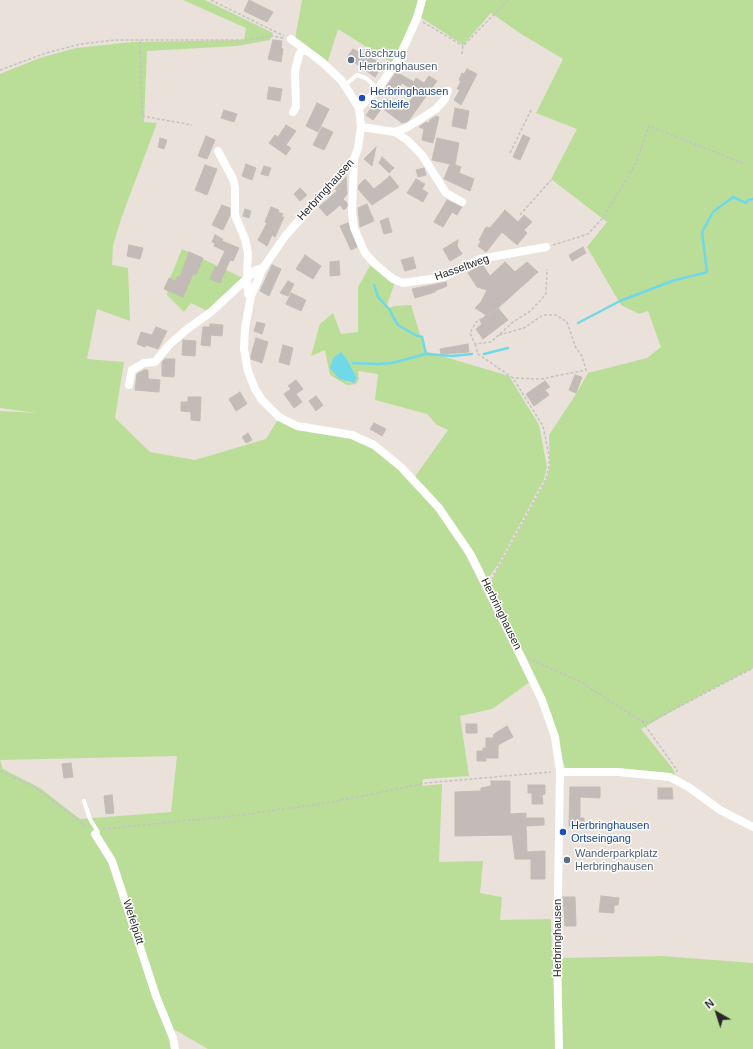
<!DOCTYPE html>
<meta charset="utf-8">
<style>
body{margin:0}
#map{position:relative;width:753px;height:1049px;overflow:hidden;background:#eae1da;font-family:Arial,sans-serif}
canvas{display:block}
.north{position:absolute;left:697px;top:993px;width:40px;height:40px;-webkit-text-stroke:3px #fff;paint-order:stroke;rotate:321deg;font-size:11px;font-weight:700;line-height:16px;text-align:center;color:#282828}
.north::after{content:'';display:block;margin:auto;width:14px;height:18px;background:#282828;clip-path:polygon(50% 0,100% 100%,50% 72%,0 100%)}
</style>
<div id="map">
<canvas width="753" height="1049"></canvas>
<div class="north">N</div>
</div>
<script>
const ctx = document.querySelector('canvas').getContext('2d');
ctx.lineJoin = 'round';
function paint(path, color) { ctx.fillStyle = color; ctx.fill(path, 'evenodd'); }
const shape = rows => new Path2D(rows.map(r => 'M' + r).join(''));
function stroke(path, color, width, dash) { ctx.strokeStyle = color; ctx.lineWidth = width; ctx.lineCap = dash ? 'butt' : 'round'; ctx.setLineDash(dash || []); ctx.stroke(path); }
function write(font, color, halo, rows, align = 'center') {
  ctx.font = font + ' Arial,sans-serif'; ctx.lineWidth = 3; ctx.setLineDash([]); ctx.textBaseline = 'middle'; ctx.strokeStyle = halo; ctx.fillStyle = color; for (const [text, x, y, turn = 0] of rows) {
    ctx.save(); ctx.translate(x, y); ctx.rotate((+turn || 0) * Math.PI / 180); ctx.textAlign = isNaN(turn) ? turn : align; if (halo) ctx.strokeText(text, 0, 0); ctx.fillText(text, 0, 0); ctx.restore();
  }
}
const green = shape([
 [183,0,205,0,273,33,270,40,237,46,147,51,144,122,157,123,122,216,113,245,112,265,128,268,130,321,97,309,87,359,124,362,115,418,150,452,195,460,266,439,278,419,352,438,374,448,401,470,429,500,463,550,530,682,492,709,460,716,469,776,423,779,422,786,442,784,439,862,483,861,480,893,502,897,500,920,551,919,552,954,561,958,662,956,753,963,753,1049,208,1049,175,1030,172,1049,0,1049,0,411,37,413,0,408,0,74,40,58,76,48,133,42,244,40,246,28],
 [177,756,171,812,80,819,40,788,3,769,0,760],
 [302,0,753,0,753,668,695,698,641,729,673,769,676,777,566,772,552,716,528,661,489,585,547,478,550,467,549,435,576,394,588,373,647,358,661,347,648,311,639,314,621,305,587,247,607,222,551,179,577,129,536,113,563,59,521,34,491,13,463,45,414,13,402,46,392,63,338,29,327,64,295,39],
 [182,249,243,278,207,311,191,303,184,312,167,295,168,283],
 [371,264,395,282,387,305,389,308,394,306,411,305,425,351,509,376,539,425,547,467,544,479,499,563,487,580,414,478,448,430,437,425,427,414,375,400,378,374,358,371,359,379,356,384,347,385,330,375,325,350,311,356,320,324,333,313,341,334,358,332,358,287],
 [347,359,357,378,354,383,347,382]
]);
const water = shape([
 [341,352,347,359,357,378,354,383,339,379,330,368,333,358]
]);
const stream = shape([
 [374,285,378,297,390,310,392,315,398,325,415,335,422,337,426,354],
 [578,323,620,301,675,280,704,273,707,272,702,232,713,212,733,197,746,203,748,200,753,199],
 [484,354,508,348],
 [353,363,377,364,392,363,426,354,452,356,472,354]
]);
const building = shape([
 [249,0,273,12,267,22,244,11,249,0],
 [273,40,282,41,281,48,283,49,281,62,268,59,273,40],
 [353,49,383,64,375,77,347,57,353,49],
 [467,69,477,74,461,105,454,100,460,90,457,89,461,81,459,80,462,73,464,74,467,69],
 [396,72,414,82,416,78,424,83,429,76,437,81,409,120,406,122,402,123,382,108,373,120,366,115,376,102,382,107,388,99,403,110,417,92,402,83,395,93,386,87,396,72],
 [269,87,282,89,280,101,267,99,269,87],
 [317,103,329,109,318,132,306,126,317,103],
 [455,108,469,111,466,129,452,126,455,108],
 [224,110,237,114,234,122,221,118,224,110],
 [436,116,439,117,433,143,422,140,424,129,419,127,426,122,429,123,430,120,436,116],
 [286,125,296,131,286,145,291,148,286,155,269,143,275,135,278,137,286,125],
 [322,127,333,132,324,150,313,145,322,127],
 [523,135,530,138,520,160,513,157,523,135],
 [206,136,215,140,207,159,198,156,206,136],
 [160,138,167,140,164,149,158,147,160,138],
 [437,138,459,143,455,165,453,164,461,167,459,173,474,179,470,191,444,179,450,164,432,160,437,138],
 [376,147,372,166,364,159,376,147],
 [382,157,394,168,389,173,379,163,382,157],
 [246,164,256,168,252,180,242,176,246,164],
 [205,165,217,169,207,195,195,190,205,165],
 [264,166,271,168,268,176,261,174,264,166],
 [424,168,426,175,418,177,416,170,424,168],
 [390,176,399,187,372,205,358,189,359,185,365,179,374,189,390,176],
 [346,177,347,194,343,199,347,203,347,207,344,210,340,205,327,216,319,207,337,191,335,189,346,177],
 [416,179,425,184,422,189,428,193,423,202,407,193,416,179],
 [300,188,307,195,300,201,294,194,300,188],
 [447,200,462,207,457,215,452,212,443,227,434,222,447,200],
 [367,204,374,221,360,227,358,208,367,204],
 [222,205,230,208,230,215,223,230,212,225,222,205],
 [271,207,279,210,278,212,283,214,281,217,284,217,275,237,272,235,267,246,258,240,267,223,265,222,271,207],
 [245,209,251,211,249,218,243,216,245,209],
 [505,210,518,222,524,215,532,222,524,230,527,233,517,245,502,232,486,252,478,246,481,241,479,240,486,227,490,228,505,210],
 [388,218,392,232,384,234,380,221,388,218],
 [348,223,357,247,351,250,340,226,348,223],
 [215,235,223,239,222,241,239,248,233,261,230,260,220,283,210,279,215,267,217,268,225,251,214,246,215,243,212,242,215,235],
 [458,240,457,246,462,254,450,261,443,249,458,240],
 [129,245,143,248,140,259,127,256,129,245],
 [583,247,586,253,572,261,569,255,583,247],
 [189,252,203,258,196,275,193,274,183,297,164,289,169,278,175,281,178,276,180,277,189,252],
 [305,255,321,266,313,279,296,269,305,255],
 [413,257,416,268,405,271,401,260,413,257],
 [339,261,340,275,330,276,330,262,339,261],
 [505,262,515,272,527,262,538,272,498,308,508,320,483,339,476,329,482,324,480,321,486,315,475,308,481,302,487,290,477,287,468,273,482,264,490,276,505,262],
 [272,265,281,269,269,296,260,291,272,265],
 [288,281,294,284,288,296,280,293,288,281],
 [446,282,447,286,435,291,435,292,415,298,412,289,446,282],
 [291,293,306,300,301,311,286,304,291,293],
 [257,322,265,324,262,334,254,331,257,322],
 [210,324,223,325,222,336,211,335,210,346,201,345,203,327,210,327,210,324],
 [156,327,167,331,158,349,146,345,145,347,137,344,141,332,152,335,156,327],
 [256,338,268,342,262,363,251,359,251,355,256,338],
 [183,340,196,341,195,356,182,355,183,340],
 [468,344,469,352,441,354,440,349,468,344],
 [283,345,293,348,289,365,279,362,283,345],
 [165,359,175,359,174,377,162,376,162,362,165,359],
 [144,370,148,370,148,379,160,380,159,392,135,390,137,374,144,370],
 [575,375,582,377,576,393,569,390,575,375],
 [296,380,303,389,296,394,302,402,294,408,284,394,291,389,288,386,296,380],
 [545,381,550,387,545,390,549,395,534,406,526,394,545,381],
 [240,392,247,404,236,411,229,399,240,392],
 [316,396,323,405,316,411,309,401,316,396],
 [188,397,201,397,200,421,191,420,191,412,181,411,181,402,188,402,188,397],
 [374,423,386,429,382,436,370,429,374,423],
 [248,433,252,440,246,443,242,437,248,433],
 [466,724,477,724,477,733,466,733,466,724],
 [507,726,513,737,498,745,498,758,486,758,486,761,477,761,477,751,483,751,483,748,486,748,486,738,493,738,494,734,507,726],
 [71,763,73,777,64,778,62,764,71,763],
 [491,781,510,781,510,814,526,813,526,818,544,818,544,825,526,826,527,852,545,851,545,879,531,879,531,859,515,859,512,835,455,836,455,792,481,791,481,788,491,786,491,781],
 [528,785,545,785,545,794,542,795,543,804,532,804,532,793,528,793,528,785],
 [570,787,600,787,600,798,580,797,580,818,584,818,584,826,569,826,570,787],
 [658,788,672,788,673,799,658,799,658,788],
 [112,795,114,813,106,814,104,796,112,795],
 [601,896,619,898,618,905,614,905,614,913,599,912,601,896],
 [563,897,575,897,576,926,565,926,563,897]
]);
const path = shape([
 [211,0,284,36],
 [423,22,463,46],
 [140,41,142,116,192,125],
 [462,54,463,46,508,0],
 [0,70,46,53,81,44,115,40,248,40,273,36,283,38],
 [510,153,532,108],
 [520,215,551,180],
 [553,245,588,234,602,219,635,165,649,126,745,164],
 [499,308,476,322,470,333,475,344,491,342,513,322,529,312,542,299,546,293,547,269],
 [499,335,524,328,543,315,556,315,567,322,576,348,582,356,586,370,541,379,513,378],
 [475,344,478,354,513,378,543,426,549,455,549,467,546,478,492,578],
 [532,660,579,681,638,719,647,722,652,721,753,668],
 [642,721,677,770,677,772],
 [0,771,33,786,86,826],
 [103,829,241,815,327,803,426,783,551,772]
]);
const service = shape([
 [345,85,357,75,366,78,378,89],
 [84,801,90,819,98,832,96,834]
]);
const minor = shape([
 [422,0,417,18,399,58,378,89,359,108,361,127,358,148,354,159,286,235,263,268,251,296,245,328,244,349,248,371,255,389,262,400,279,417,297,426,352,435,374,445,401,467,439,508,471,555,542,700,555,737,560,772,557,953,559,1049],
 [291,39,322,62,342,81,359,108],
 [293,112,296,107,295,71,299,55,303,48],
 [361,127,395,132,408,127,436,109,445,99,448,91],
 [395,132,407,140,422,155,446,193,462,202],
 [218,151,233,179,235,188,235,215,245,239,248,253,247,278,248,294,251,296],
 [354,159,352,212,354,228,365,253,375,264,393,279,403,283,444,277,480,259,546,247],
 [129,385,132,370,144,363,155,362,169,345,186,330,211,312,256,270,263,268],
 [560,772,618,772,670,777,690,788,720,810,753,827],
 [95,834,112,861,156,996,173,1038,175,1049]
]);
const markers = [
 [351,60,4,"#5c6f8a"],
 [362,98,4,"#1a4fb4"],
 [563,832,4,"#1a4fb4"],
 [567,860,4,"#5c6f8a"]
];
const serviceNames = [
 ["Löschzug",359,54],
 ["Herbringhausen",359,67],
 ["Wanderparkplatz",575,854],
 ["Herbringhausen",575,867]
];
const transitNames = [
 ["Herbringhausen",370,92],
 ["Schleife",370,105],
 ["Herbringhausen",571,826],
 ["Ortseingang",571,839]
];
const streetNames = [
 ["Herbringhausen",326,190,-48],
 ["Hasseltweg",462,268,-20],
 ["Herbringhausen",501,614,64],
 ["Wefelpütt",133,922,72],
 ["Herbringhausen",558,938,-90]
];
paint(green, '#bade98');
paint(water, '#71d8e8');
stroke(stream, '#71d8e8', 2.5);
paint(building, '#c2bbb7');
stroke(building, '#c5bcb4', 1);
stroke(path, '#c3c3c3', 1.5, [3, 2]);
stroke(service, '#fff', 4);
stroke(minor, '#fff', 8);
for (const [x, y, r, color] of markers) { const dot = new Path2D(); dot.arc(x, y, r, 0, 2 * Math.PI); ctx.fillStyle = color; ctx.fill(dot); stroke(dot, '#fff', 1.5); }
write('11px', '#4e5e75', '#fff', serviceNames, 'left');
write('11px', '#164399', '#fff', transitNames, 'left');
write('11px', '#282828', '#fff', streetNames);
</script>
